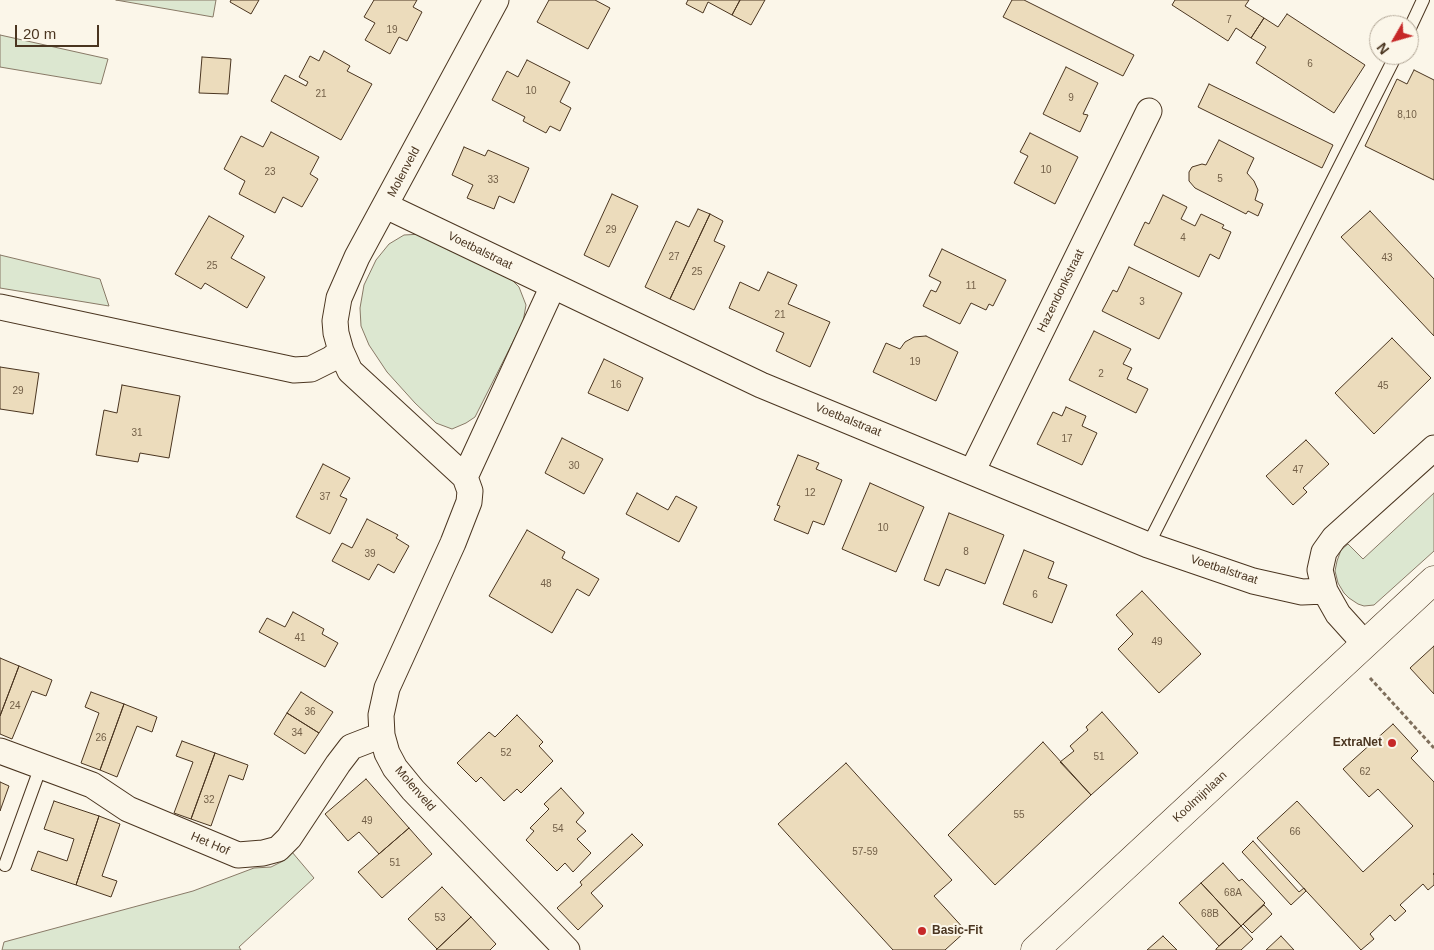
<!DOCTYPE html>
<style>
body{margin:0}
#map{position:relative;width:1434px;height:950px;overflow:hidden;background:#fbf6e9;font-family:Arial,sans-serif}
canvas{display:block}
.north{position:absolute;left:1369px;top:15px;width:50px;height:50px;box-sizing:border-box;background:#fbf6e9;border:1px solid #b4a999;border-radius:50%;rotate:232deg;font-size:14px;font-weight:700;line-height:20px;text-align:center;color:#4a3520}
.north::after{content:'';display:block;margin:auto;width:18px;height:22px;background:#c62828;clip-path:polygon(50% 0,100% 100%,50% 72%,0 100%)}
.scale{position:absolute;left:15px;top:25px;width:84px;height:22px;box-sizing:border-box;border:2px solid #4a3520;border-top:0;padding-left:6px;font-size:15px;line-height:18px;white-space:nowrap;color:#4a3520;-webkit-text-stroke:4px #fbf6e9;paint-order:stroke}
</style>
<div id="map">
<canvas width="1434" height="950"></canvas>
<div class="north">N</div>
<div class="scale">20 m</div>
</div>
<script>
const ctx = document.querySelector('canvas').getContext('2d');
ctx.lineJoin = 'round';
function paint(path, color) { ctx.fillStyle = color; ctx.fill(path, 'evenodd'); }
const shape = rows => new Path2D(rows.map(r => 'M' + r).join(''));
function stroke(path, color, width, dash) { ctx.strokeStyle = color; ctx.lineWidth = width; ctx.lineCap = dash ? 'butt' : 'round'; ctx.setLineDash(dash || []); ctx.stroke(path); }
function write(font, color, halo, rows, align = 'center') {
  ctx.font = font + ' Arial,sans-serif'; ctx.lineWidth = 4; ctx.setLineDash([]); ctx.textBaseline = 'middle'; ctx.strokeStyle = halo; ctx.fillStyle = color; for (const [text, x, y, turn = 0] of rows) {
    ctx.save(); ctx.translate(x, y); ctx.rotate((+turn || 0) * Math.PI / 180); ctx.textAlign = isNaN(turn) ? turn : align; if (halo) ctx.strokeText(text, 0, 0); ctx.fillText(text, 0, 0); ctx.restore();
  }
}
const green = shape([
 [116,0,216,0,213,17,116,0],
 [0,35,108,59,101,84,0,67,0,35],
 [423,234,508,276,519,287,526,305,523,322,475,417,466,423,452,429,436,423,415,403,387,372,369,345,361,326,360,308,364,285,376,260,389,244,404,235,423,234],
 [0,255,100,279,109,306,0,288,0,255],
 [1434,493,1434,551,1374,605,1364,606,1358,604,1349,598,1344,593,1338,583,1335,571,1337,561,1341,550,1348,544,1363,559,1434,493],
 [292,852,314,878,239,947,241,950,2,950,4,942,193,891,254,868,271,867,283,861,292,852]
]);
const building = shape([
 [231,0,259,0,251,14,230,2,231,0],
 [374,0,417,0,413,7,422,12,407,41,399,37,390,54,365,40,375,23,364,17,374,0],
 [549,0,595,0,610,8,588,49,537,22,549,0],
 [688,0,740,0,732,15,708,2,703,13,686,4,688,0],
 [740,0,765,0,751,25,732,15,740,0],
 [1012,0,1024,0,1134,55,1123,76,1003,17,1012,0],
 [1175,0,1249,0,1245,6,1264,18,1251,38,1236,28,1228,41,1172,5,1175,0],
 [1287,14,1365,65,1334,113,1256,63,1266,47,1251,38,1264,18,1278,27,1287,14],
 [324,51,350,66,347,71,372,84,341,140,271,101,285,75,306,86,308,82,299,77,310,56,319,61,324,51],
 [202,57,231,59,228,94,199,93,202,57],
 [527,60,570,82,560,102,571,108,560,131,550,126,546,133,523,121,525,117,492,100,507,71,518,77,527,60],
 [1066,67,1098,83,1083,114,1088,115,1080,132,1043,114,1066,67],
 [1414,70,1434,80,1434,180,1365,146,1397,79,1407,84,1414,70],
 [1209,84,1333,145,1322,168,1198,107,1209,84],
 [271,132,319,157,310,174,318,179,302,207,283,197,275,213,239,194,245,181,224,169,241,136,263,147,271,132],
 [1030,133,1078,157,1055,204,1014,183,1028,156,1020,152,1030,133],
 [1219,140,1254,158,1247,173,1254,181,1258,190,1255,200,1263,204,1258,216,1248,211,1246,214,1195,188,1189,181,1189,172,1192,167,1202,164,1206,165,1219,140],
 [464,147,485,156,488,150,529,168,514,203,499,196,494,209,467,198,473,185,452,175,464,147],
 [612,194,638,206,609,267,584,255,612,194],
 [1163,195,1187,207,1181,219,1195,226,1201,214,1224,225,1222,228,1231,232,1219,259,1210,254,1199,277,1134,245,1145,222,1149,224,1163,195],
 [698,209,710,214,670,299,645,287,676,221,689,227,698,209],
 [1370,211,1434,279,1434,336,1341,237,1370,211],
 [710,214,723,221,714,241,725,246,694,310,670,299,710,214],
 [209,216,244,236,231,258,265,277,247,308,205,283,201,289,175,274,209,216],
 [942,249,1006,280,993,306,989,304,986,310,971,303,960,324,923,306,931,290,936,292,941,282,929,276,942,249],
 [1129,267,1182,293,1159,339,1102,311,1113,290,1117,292,1129,267],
 [768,272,797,285,788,304,830,322,810,367,776,351,784,333,729,308,740,282,759,291,768,272],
 [1094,331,1131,349,1123,364,1132,368,1127,379,1148,389,1136,413,1069,380,1094,331],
 [926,336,958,352,936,401,873,372,886,343,900,349,905,342,914,337,926,336],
 [1392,338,1431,378,1374,434,1335,393,1392,338],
 [604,359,643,378,628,411,588,393,604,359],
 [0,367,39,373,33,414,0,409,0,367],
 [122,385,180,396,169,458,140,453,138,462,96,455,104,410,117,413,122,385],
 [1066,407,1086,416,1082,426,1097,433,1082,465,1037,444,1053,412,1062,416,1066,407],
 [562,438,603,459,584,494,545,473,562,438],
 [1306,440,1329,464,1303,488,1307,492,1293,505,1266,476,1306,440],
 [798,455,819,463,816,469,842,480,824,525,813,521,808,534,774,520,780,506,777,505,798,455],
 [323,464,350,478,340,496,347,499,330,534,296,517,323,464],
 [870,483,924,507,896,572,842,549,870,483],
 [637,493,668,510,676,496,697,507,679,542,626,514,637,493],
 [949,513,1004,535,985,584,946,569,939,586,924,580,949,513],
 [367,519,398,535,396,538,409,546,394,573,378,564,369,580,332,561,342,543,352,548,367,519],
 [527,530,565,552,562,558,599,579,589,596,577,589,552,633,489,596,527,530],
 [1024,550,1054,562,1048,578,1067,585,1052,623,1003,604,1024,550],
 [1142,591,1201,654,1159,693,1118,649,1133,634,1116,615,1142,591],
 [293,612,324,629,322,634,338,643,325,667,259,632,267,618,285,627,293,612],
 [1434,646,1434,694,1410,668,1434,646],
 [0,658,19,666,0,716,0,658],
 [19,666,52,680,46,696,32,691,12,739,0,734,0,716,19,666],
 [91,692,124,704,100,770,81,763,99,713,85,707,91,692],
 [301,692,333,712,319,733,287,713,301,692],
 [124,704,157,717,152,732,137,726,117,777,100,770,124,704],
 [1102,712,1138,753,1091,795,1060,762,1074,751,1070,746,1088,730,1086,727,1102,712],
 [287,713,319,733,305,754,274,734,287,713],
 [517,715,543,742,539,746,553,761,521,793,517,789,504,801,481,777,476,782,457,763,489,732,495,737,517,715],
 [1393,724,1418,751,1411,758,1434,782,1434,873,1433,874,1434,875,1434,885,1428,890,1423,884,1400,905,1406,911,1395,921,1390,915,1370,934,1374,939,1361,950,1257,838,1297,801,1363,872,1413,826,1378,789,1369,797,1343,769,1393,724],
 [182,741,215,753,191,819,174,813,193,762,176,756,182,741],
 [1043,742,1091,795,995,885,948,835,1043,742],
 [215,753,248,765,243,780,229,775,211,826,191,819,215,753],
 [846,763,952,880,934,896,966,931,945,950,893,950,778,824,846,763],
 [366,779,409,828,379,854,359,832,348,841,325,814,366,779],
 [0,782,9,786,0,811,0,782],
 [561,788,584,813,576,822,586,831,577,839,591,853,573,872,565,863,557,871,526,840,534,831,530,828,549,809,544,804,561,788],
 [54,801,99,816,76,885,31,870,38,851,67,861,74,839,44,829,54,801],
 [99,816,120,824,102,876,117,881,111,897,76,885,99,816],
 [409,828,432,854,382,898,358,872,409,828],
 [632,834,643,845,591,893,603,906,578,930,557,908,582,885,580,882,632,834],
 [1253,841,1299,892,1304,888,1306,891,1291,905,1242,852,1253,841],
 [1223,863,1239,881,1242,879,1265,903,1241,926,1201,883,1223,863],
 [1201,883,1241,926,1219,946,1179,903,1201,883],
 [442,887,471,917,437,949,408,919,442,887],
 [1264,905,1272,914,1252,933,1243,924,1264,905],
 [471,917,496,944,490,950,436,950,471,917],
 [1241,926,1253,939,1241,950,1216,950,1216,949,1241,926],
 [1163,936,1177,950,1147,950,1163,936],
 [1281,936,1294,950,1266,950,1281,936]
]);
const path = shape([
 [1370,678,1434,748]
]);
const lane = shape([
 [1409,30,1423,0],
 [1148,545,1396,55],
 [5,865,41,766]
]);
const street = shape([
 [496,0,357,257,339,298,335,321,336,333,341,351,350,371,465,477,470,491,469,502,453,543,387,688,381,715,382,735,387,753,395,768,413,790,567,950],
 [386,206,761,385,1148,545,1253,581,1302,592,1325,591],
 [0,307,294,370,311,369,331,359,341,351],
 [972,472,1149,111],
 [465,477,553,286],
 [1365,644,1338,614,1325,591,1320,570,1324,552,1334,538,1434,448],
 [0,751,92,785,128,809,238,855,263,853,278,849,289,838,338,764,351,747,382,735]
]);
const secondary = shape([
 [1035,950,1434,580]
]);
const markers = [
 [1392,743,5,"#c62828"],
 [922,931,5,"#c62828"]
];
const numberNames = [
 ["7",1229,20],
 ["19",392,30],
 ["6",1310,64],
 ["10",531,91],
 ["21",321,94],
 ["9",1071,98],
 ["8,10",1407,115],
 ["10",1046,170],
 ["23",270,172],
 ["5",1220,179],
 ["33",493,180],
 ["29",611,230],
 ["4",1183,238],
 ["27",674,257],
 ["43",1387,258],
 ["25",212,266],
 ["25",697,272],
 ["11",971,286],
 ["3",1142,302],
 ["21",780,315],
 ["19",915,362],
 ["2",1101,374],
 ["16",616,385],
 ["45",1383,386],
 ["29",18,391],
 ["31",137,433],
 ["17",1067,439],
 ["30",574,466],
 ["47",1298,470],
 ["12",810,493],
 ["37",325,497],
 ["10",883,528],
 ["8",966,552],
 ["39",370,554],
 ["48",546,584],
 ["6",1035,595],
 ["41",300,638],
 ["49",1157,642],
 ["24",15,706],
 ["36",310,712],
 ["34",297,733],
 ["26",101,738],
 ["52",506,753],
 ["51",1099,757],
 ["62",1365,772],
 ["32",209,800],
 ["55",1019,815],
 ["49",367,821],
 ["54",558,829],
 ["66",1295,832],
 ["57-59",865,852],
 ["51",395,863],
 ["68A",1233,893],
 ["68B",1210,914],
 ["53",440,918]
];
const streetNames = [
 ["Molenveld",404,172,-62],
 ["Voetbalstraat",480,251,26],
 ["Hazendonkstraat",1061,291,-64],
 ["Voetbalstraat",848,420,22],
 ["Voetbalstraat",1224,570,18],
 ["Molenveld",415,789,49],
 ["Koolmijnlaan",1200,797,-43],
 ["Het Hof",210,844,23]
];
const poiNames = [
 ["ExtraNet",1382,743],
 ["Basic-Fit",932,931,"left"]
];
paint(green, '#dce7d0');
stroke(green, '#887966', 1);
paint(building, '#ecdcbc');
stroke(building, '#4a3520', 1);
stroke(lane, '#4a3520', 14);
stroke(street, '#4a3520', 27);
stroke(secondary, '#4a3520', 29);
stroke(path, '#7f6f5c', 3, [4, 2.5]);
stroke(lane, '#fbf6e9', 12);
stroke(street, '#fbf6e9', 25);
stroke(secondary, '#fbf6e9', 28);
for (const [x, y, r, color] of markers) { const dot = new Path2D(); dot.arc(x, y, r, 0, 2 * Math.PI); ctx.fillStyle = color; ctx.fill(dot); stroke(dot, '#fbf6e9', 2); }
write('10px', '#725f47', null, numberNames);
write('12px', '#4a3520', '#fbf6e9', streetNames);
write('bold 12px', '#4a3520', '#fbf6e9', poiNames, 'right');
</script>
